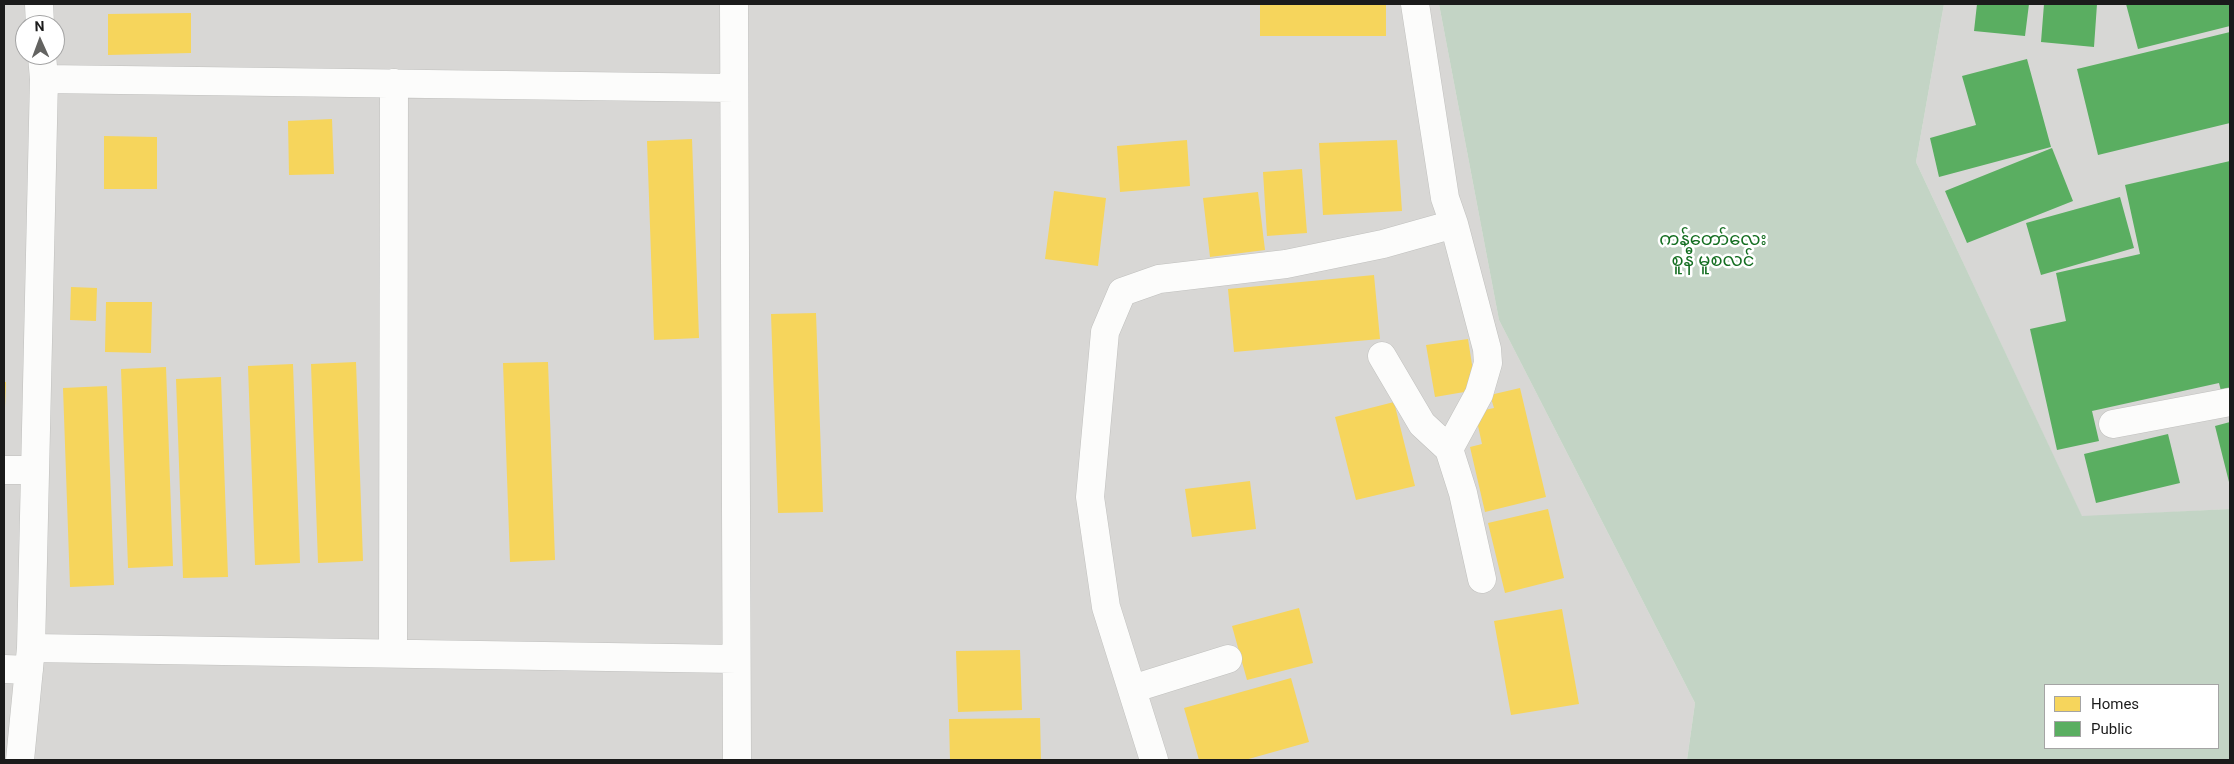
<!DOCTYPE html>
<meta charset="utf-8">
<style>
body{margin:0}
#map{position:relative;width:2234px;height:764px;overflow:hidden;background:#e9e8e4;font-family:Roboto,sans-serif}
canvas{display:block}
.frame{position:absolute;inset:0;border:5px solid #1b1b1b;pointer-events:none}
.legend{position:absolute;left:2044px;top:684px;width:175px;height:65px;box-sizing:border-box;background:#fff;border:1px solid #a4a4a4;margin:0;padding:6px 9px;list-style:none;font-size:15px;color:#1b1b1b}
.legend li{display:flex;align-items:center;gap:10px;height:25px}
.legend b{width:25px;border:1px solid #a4a4a4}
.north{position:absolute;left:15px;top:15px;width:50px;height:50px;box-sizing:border-box;background:#fff;border:1px solid #a4a4a4;border-radius:50%;rotate:358deg;font-size:14px;font-weight:700;line-height:20px;text-align:center;color:#1b1b1b}
.north::after{content:'';display:block;margin:auto;width:18px;height:22px;background:#636361;clip-path:polygon(50% 0,100% 100%,50% 72%,0 100%)}
</style>
<div id="map">
<canvas width="2234" height="764"></canvas>
<div class="frame"></div>
<ul class="legend">
<li><b style="height:14px;background:#f6d55c"></b>Homes</li>
<li><b style="height:14px;background:#5aae61"></b>Public</li>
</ul>
<div class="north">N</div>
</div>
<script>
const ctx = document.querySelector('canvas').getContext('2d');
ctx.lineJoin = 'round';
function paint(path, color) { ctx.fillStyle = color; ctx.fill(path, 'evenodd'); }
const shape = rows => new Path2D(rows.map(r => 'M' + r).join(''));
function stroke(path, color, width, dash) { ctx.strokeStyle = color; ctx.lineWidth = width; ctx.lineCap = dash ? 'butt' : 'round'; ctx.setLineDash(dash || []); ctx.stroke(path); }
function write(font, color, halo, rows, align = 'center') {
  ctx.font = font + ' Roboto,"Noto Sans Myanmar",sans-serif'; ctx.lineWidth = 5; ctx.setLineDash([]); ctx.textBaseline = 'middle'; ctx.strokeStyle = halo; ctx.fillStyle = color; for (const [text, x, y, turn = 0] of rows) {
    ctx.save(); ctx.translate(x, y); ctx.rotate((+turn || 0) * Math.PI / 180); ctx.textAlign = isNaN(turn) ? turn : align; if (halo) ctx.strokeText(text, 0, 0); ctx.fillText(text, 0, 0); ctx.restore();
  }
}
const residential = shape([
 [4,4,1439,4,1499,320,1695,703,1687,760,4,760],
 [25,25,55,25,55,55,25,55]
]);
const religious = shape([
 [1944,4,2230,4,2230,509,2082,517,1916,162]
]);
const cemetery = shape([
 [1439,4,1944,4,1916,162,2082,516,2230,509,2230,760,1687,760,1695,703,1499,320],
 [2045,685,2218,685,2218,748,2045,748]
]);
const homes = shape([
 [1260,4,1386,4,1386,36,1260,36],
 [191,13,191,53,108,55,108,14],
 [332,119,334,174,289,175,288,121],
 [104,136,157,137,157,189,104,189],
 [692,139,699,338,654,340,647,141],
 [1187,140,1190,186,1120,192,1117,146],
 [1397,140,1402,211,1323,215,1319,143],
 [1302,169,1307,233,1267,236,1263,172],
 [1054,191,1106,198,1098,266,1045,259],
 [1258,192,1265,250,1210,257,1203,198],
 [1374,275,1380,339,1234,352,1228,289],
 [71,287,97,288,96,321,70,320],
 [106,302,152,302,151,353,105,352],
 [816,313,823,512,778,513,771,314],
 [1468,339,1476,390,1435,397,1426,345],
 [356,362,363,561,318,563,311,364],
 [548,362,555,560,510,562,503,363],
 [293,364,300,563,255,565,248,366],
 [166,367,173,566,128,568,121,369],
 [221,377,228,577,183,578,176,379],
 [4,382,6,382,5,407,4,407],
 [107,386,114,585,70,587,63,388],
 [1520,388,1546,497,1485,512,1470,447,1482,444,1475,412,1494,408,1490,395],
 [1394,402,1415,486,1356,500,1335,417],
 [1250,481,1256,529,1192,537,1185,489],
 [1548,509,1564,578,1505,593,1488,523],
 [1299,608,1313,663,1247,680,1232,626],
 [1562,609,1579,704,1511,715,1494,621],
 [1020,650,1022,710,958,712,956,651],
 [1291,678,1309,742,1245,760,1199,760,1184,708],
 [1040,718,1041,760,950,760,949,719]
]);
const public = shape([
 [1977,4,2029,4,2025,36,1974,31],
 [2044,4,2097,4,2094,47,2041,42],
 [2126,4,2230,4,2230,26,2138,49],
 [2230,32,2230,123,2098,155,2077,69],
 [2027,59,2051,147,1939,177,1930,138,1976,125,1962,76],
 [2052,148,2073,201,1967,243,1945,191],
 [2230,161,2230,398,2223,399,2219,383,2092,411,2099,441,2057,450,2030,329,2066,321,2056,273,2140,254,2125,185],
 [2120,197,2134,248,2041,275,2026,223],
 [2230,422,2230,486,2215,426],
 [2168,434,2180,483,2096,503,2084,454]
]);
const minor = shape([
 [39,4,40,25],
 [734,4,737,760],
 [44,79,734,88],
 [1382,356,1422,424,1449,449,1463,493,1482,579],
 [2113,424,2230,402],
 [1449,449,1479,394,1488,363,1487,349,1454,224],
 [4,470,35,470],
 [31,648,736,659],
 [393,653,394,83],
 [4,669,29,670],
 [1132,689,1228,659],
 [20,760,31,648,44,79,42,55],
 [1154,760,1106,607,1090,497,1105,332,1122,292,1159,279,1286,264,1383,244,1454,224,1445,198,1415,4]
]);
const parkNames = [
 ["ကန်တော်လေး",1713,240],
 ["စူနီ မူစလင်",1713,261]
];
paint(residential, '#d8d7d5');
paint(religious, '#d7d7d5');
paint(cemetery, '#c3d4c5');
paint(homes, '#f6d55c');
paint(public, '#5aae61');
stroke(minor, '#c0c0be', 29);
stroke(minor, '#fcfcfb', 28);
write('18px', '#146e21', '#fff', parkNames);
</script>
